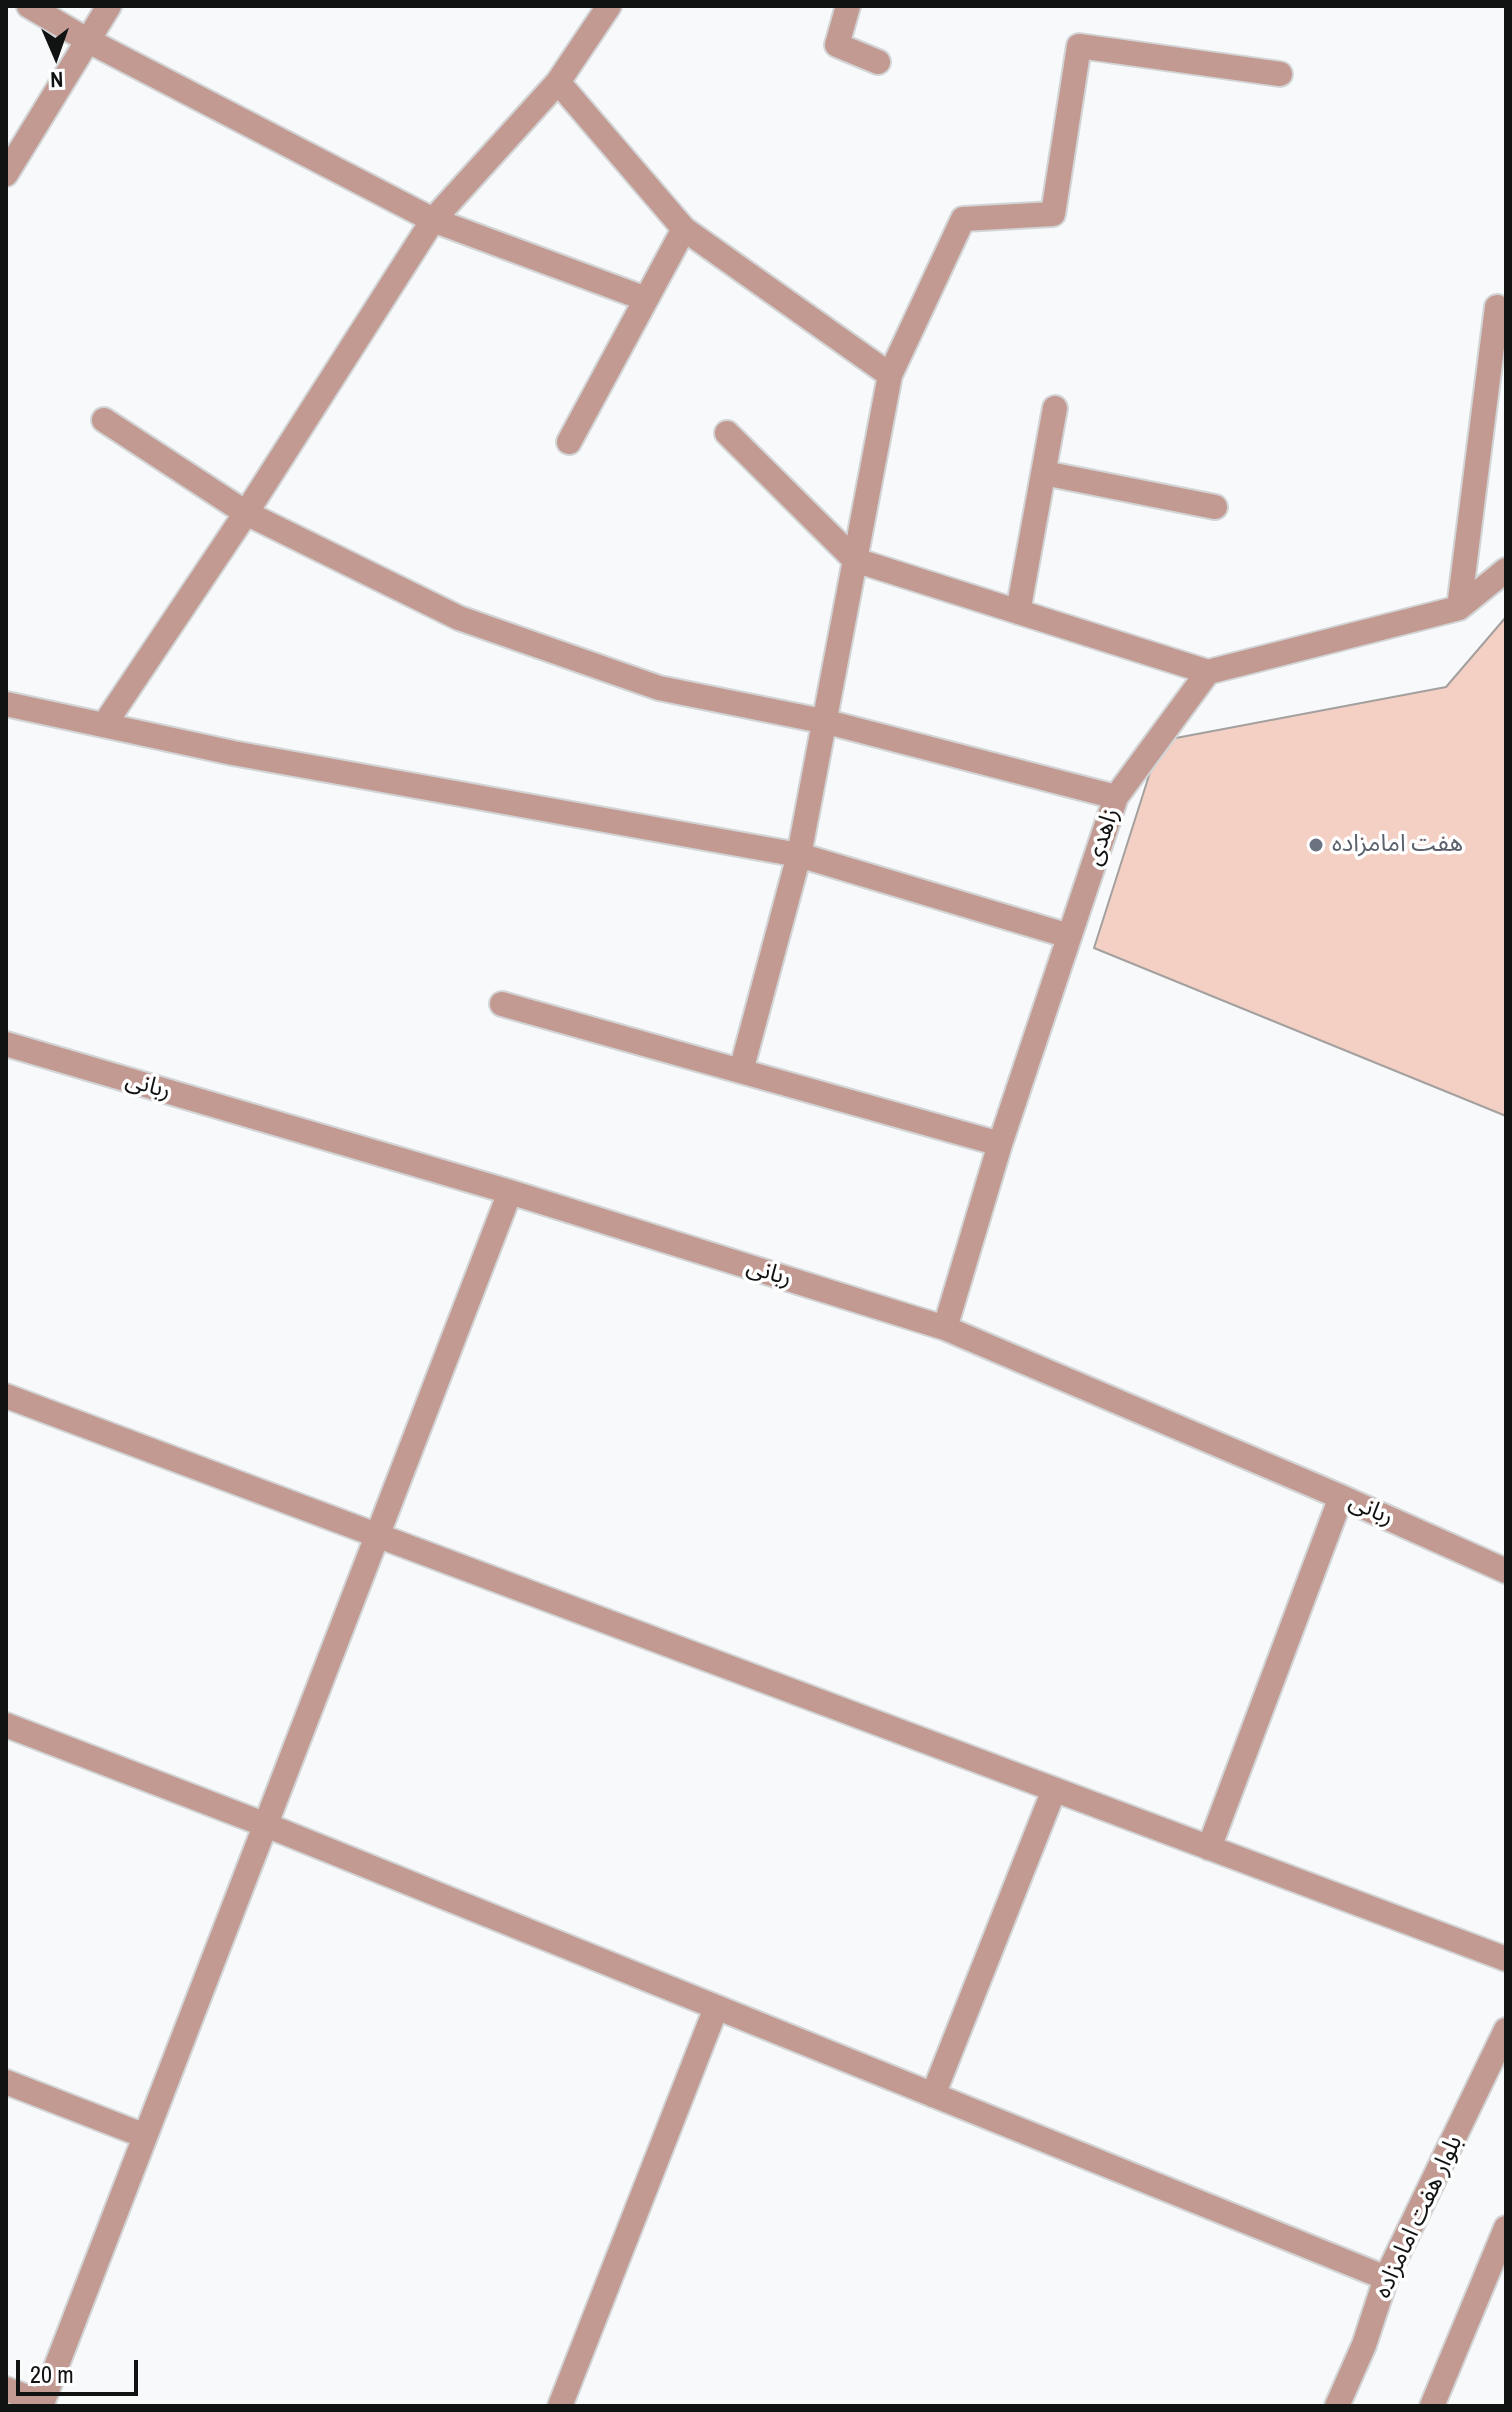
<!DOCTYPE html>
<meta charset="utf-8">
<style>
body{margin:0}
#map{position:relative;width:1512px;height:2412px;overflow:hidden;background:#f7f9fa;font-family:"Archivo Narrow",sans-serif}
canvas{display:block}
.frame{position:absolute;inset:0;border:8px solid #111212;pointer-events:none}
.north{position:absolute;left:16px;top:16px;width:80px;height:80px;-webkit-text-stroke:6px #fff;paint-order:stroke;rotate:178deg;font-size:22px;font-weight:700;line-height:32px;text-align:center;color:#111212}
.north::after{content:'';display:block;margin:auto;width:28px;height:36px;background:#111212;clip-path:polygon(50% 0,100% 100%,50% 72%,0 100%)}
.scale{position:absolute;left:16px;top:2360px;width:122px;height:36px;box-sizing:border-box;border:4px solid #111212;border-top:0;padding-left:10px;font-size:24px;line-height:28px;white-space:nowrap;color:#111212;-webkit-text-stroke:6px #fff;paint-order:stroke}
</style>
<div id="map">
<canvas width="1512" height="2412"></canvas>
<div class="frame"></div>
<div class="north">N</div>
<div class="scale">20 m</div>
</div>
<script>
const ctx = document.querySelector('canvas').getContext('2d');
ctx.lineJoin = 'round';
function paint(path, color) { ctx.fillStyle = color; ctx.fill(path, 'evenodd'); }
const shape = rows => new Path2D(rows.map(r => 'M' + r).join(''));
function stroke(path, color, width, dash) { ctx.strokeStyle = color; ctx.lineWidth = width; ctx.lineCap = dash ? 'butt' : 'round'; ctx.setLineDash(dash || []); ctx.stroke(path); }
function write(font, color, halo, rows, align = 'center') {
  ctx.font = font + ' "Archivo Narrow","Noto Sans Arabic",sans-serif'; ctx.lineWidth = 7; ctx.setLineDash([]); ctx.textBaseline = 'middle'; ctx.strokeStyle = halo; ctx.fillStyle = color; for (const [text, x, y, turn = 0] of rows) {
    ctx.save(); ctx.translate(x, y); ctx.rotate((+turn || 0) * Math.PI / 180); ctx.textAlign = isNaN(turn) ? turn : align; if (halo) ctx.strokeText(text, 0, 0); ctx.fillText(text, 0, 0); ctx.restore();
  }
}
const building = shape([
 [1506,617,1506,1116,1094,948,1160,741,1446,687,1506,617]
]);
const minor = shape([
 [29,6,87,40,433,220,646,299],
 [848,6,837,45,878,62],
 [558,82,609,6],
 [6,174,109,6],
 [890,375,963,219,1053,214,1079,46,1280,74],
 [104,420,246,513,459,618,659,688,827,722,1116,797],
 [727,433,855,560,799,855,741,1071],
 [569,442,684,229],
 [1044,473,1215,507],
 [1459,608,1497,307],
 [1018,612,1055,408],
 [6,704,233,753,799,855,1069,936],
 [104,725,246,513,433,220,558,82,684,229,890,375,855,560,1208,672],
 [502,1004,1000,1144],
 [6,1044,510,1192,945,1328,1341,1497,1506,1571],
 [945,1328,1000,1144,1116,797,1208,672,1459,608,1506,570],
 [6,1396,1506,1959],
 [6,1725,266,1825,1386,2278],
 [1209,1848,1341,1497],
 [6,2082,145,2136],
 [933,2095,1054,1790],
 [6,2389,42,2403],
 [41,2406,510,1192],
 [560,2406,716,2008],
 [1337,2406,1364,2345,1386,2278,1506,2030],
 [1432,2406,1506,2228]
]);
const markers = [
 [1316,845,8,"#6b7280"]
];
const streetNames = [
 ["زاهدی",1103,837,-71],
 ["ربانی",148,1086,16],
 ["ربانی",769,1273,17],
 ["ربانی",1371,1510,24],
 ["بلوار هفت امامزاده",1419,2217,-65]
];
const worshipNames = [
 ["هفت امامزاده",1332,845]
];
paint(building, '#f3d0c3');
stroke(building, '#a3a09f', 2);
stroke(minor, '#d2d4d5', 28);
stroke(minor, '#c29a92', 24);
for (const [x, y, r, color] of markers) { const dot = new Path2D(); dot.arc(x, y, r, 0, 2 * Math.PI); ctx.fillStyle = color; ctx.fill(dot); stroke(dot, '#fff', 3); }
write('24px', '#111212', '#fff', streetNames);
write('24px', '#5b616d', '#fff', worshipNames, 'left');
</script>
